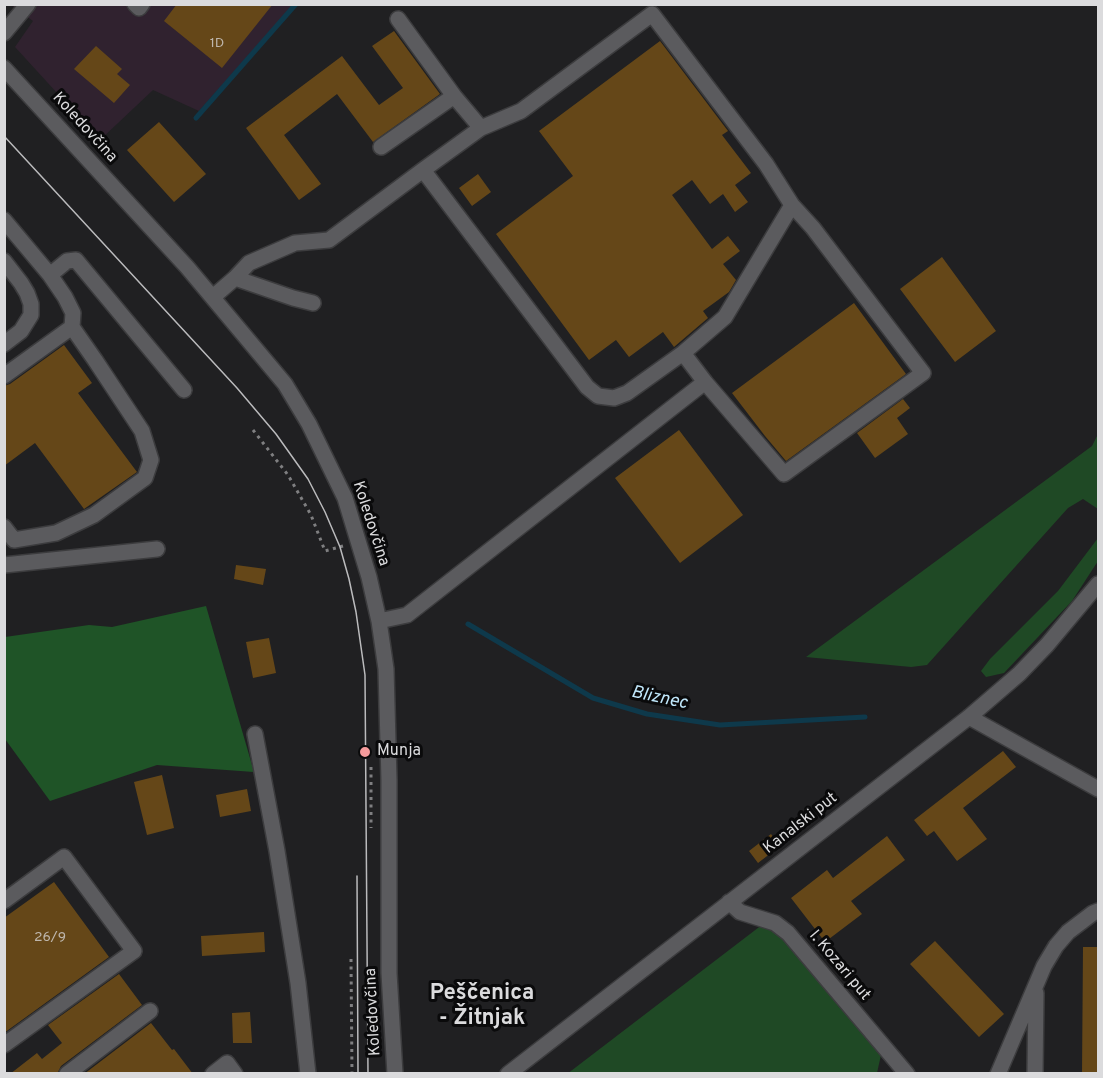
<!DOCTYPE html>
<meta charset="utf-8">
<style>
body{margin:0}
#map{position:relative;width:1103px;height:1078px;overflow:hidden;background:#202022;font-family:Overpass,sans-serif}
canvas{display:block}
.frame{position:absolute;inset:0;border:6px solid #dbdbdd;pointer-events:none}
</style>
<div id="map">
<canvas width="1103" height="1078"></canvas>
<div class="frame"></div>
</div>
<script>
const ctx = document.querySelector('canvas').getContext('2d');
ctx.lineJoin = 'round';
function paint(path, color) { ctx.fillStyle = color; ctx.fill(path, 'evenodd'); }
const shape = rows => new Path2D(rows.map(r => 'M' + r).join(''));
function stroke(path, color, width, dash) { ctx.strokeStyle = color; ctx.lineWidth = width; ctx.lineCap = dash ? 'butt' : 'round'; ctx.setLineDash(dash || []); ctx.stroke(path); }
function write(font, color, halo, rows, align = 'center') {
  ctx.font = font + ' Overpass,sans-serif'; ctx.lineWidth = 6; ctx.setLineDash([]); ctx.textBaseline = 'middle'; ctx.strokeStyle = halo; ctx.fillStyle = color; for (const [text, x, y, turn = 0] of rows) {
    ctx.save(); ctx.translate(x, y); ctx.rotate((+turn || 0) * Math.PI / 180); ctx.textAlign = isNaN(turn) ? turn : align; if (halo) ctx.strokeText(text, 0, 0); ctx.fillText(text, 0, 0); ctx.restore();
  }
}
const commercial = shape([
 [11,5,293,5,199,111,153,90,100,140,15,47,33,21]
]);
const green = shape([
 [1098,434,1098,509,1083,499,1068,508,927,665,911,667,806,657,1092,446],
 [1098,538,1098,561,1072,601,1004,673,986,677,981,671,990,659,1058,591],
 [767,921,881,1055,877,1073,567,1074]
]);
const forest = shape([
 [206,606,254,772,157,765,50,801,5,739,5,637,89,625,112,627]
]);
const stream = shape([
 [196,118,296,4],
 [468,624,593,698,647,714,720,725,865,717]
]);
const building = shape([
 [177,4,273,4,222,68,164,21],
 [394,31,440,94,373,142,337,94,284,135,321,184,299,200,246,128,342,56,379,105,403,88,372,46],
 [660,41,728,131,722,135,751,173,735,185,748,202,735,212,723,194,710,204,692,180,672,195,712,249,728,236,740,251,723,264,736,280,729,292,703,311,708,318,674,347,663,332,629,357,616,340,589,360,496,234,573,176,539,131],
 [96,46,122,69,117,74,130,85,114,103,74,69],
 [159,122,206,174,174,202,127,150],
 [478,174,491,192,472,206,459,188],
 [942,257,996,331,955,362,900,289],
 [854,303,906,374,786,461,765,436,732,393],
 [64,345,92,383,78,393,137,472,84,509,35,443,4,466,4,386,10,384],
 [903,399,910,408,897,418,908,434,875,458,857,433],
 [679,430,743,515,680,563,615,478],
 [236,565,266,569,263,585,234,579],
 [269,638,276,673,253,678,246,642],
 [1003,751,1016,767,963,808,987,839,957,861,934,831,927,836,914,820],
 [162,775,174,828,147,835,134,782],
 [247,789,251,811,220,817,216,795],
 [771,834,780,846,758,863,749,851],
 [887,836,905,860,851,901,862,914,825,942,791,898,827,870,833,878],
 [54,882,109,957,4,1033,4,918],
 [264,932,265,952,202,956,201,936],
 [935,941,1004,1014,979,1037,910,964],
 [1083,947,1098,947,1098,1074,1082,1074],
 [119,974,142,1005,61,1066,57,1074,10,1074,37,1053,42,1059,62,1043,48,1025],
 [250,1012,252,1043,233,1043,232,1013],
 [151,1023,172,1050,174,1049,193,1074,84,1074]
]);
const path = shape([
 [253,430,288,475,311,515,325,551,343,546],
 [371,767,371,828],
 [351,959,352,1074]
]);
const minor = shape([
 [135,4,139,8,142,4],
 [398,19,454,96,481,128],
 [4,33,28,4],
 [4,68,187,267,285,384,309,424,345,498,369,577,379,621,386,669,389,780,389,973,395,1074],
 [381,147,454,96],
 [4,220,50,275,65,297,73,313,72,327,95,360,142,431,151,460,145,478,94,515,56,533,14,540,4,527],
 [4,261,21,283,27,293,31,304,31,315,21,331,4,344],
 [50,275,67,261,76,260,184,390],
 [235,278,293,298,313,303],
 [213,297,235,278,249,263,295,243,329,240,423,170,481,128,521,111,652,14,766,164,792,205,725,317,683,353,627,393,614,398,598,396,587,387,423,170],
 [683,353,705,382],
 [4,376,72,327],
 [4,565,157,549],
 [379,621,407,615,705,382,784,474,923,373,813,228,792,205],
 [969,717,1098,789],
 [255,734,277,851,298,983,308,1074],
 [4,901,64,857,134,951,4,1045],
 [729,902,740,912,775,923,788,933,907,1074],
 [67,1074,150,1011],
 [213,1074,227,1063,235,1074],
 [508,1074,969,717,1019,674,1047,645,1098,584],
 [998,1074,1044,966,1056,946,1068,932,1093,913,1098,911],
 [1035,1074,1036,993]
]);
const tram = shape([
 [4,136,237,388,276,434,308,479,325,512,340,547,349,579,356,612,365,675,368,1074],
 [357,876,358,1074]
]);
const markers = [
 [365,752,6,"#f59b9c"]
];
const numberNames = [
 ["1D",217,44],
 ["26/9",50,938]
];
const streetNames = [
 ["Koledovčina",84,128,48],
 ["Koledovčina",370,524,72],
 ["Kanalski put",801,824,-38],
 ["I. Kozari put",839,966,50],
 ["Koledovčina",374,1012,-93]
];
const poiNames = [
 ["Munja",377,752]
];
const waterNames = [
 ["Bliznec",659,699,12]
];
const districtNames = [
 ["Peščenica",482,995],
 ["- Žitnjak",482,1020]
];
paint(commercial, '#30222f');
paint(green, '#1f4925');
paint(forest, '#1f5427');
stroke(stream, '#0e394b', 5);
paint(building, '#654718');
stroke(minor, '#3c3c3e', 18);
stroke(path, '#7f7f81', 3, [3, 4.5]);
stroke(minor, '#5b5b5e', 15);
stroke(tram, '#bbbbbd', 1.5);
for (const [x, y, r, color] of markers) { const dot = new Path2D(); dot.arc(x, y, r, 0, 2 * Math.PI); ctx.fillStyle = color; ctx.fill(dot); stroke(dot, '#0a0a0b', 2); }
write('14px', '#beb6ac', null, numberNames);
write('16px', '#dbdbdd', '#0a0a0b', streetNames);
write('16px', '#dbdbdd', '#0a0a0b', poiNames, 'left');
write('italic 18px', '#c1e8fc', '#0a0a0b', waterNames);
write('bold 22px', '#dbdbdd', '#0a0a0b', districtNames);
</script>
